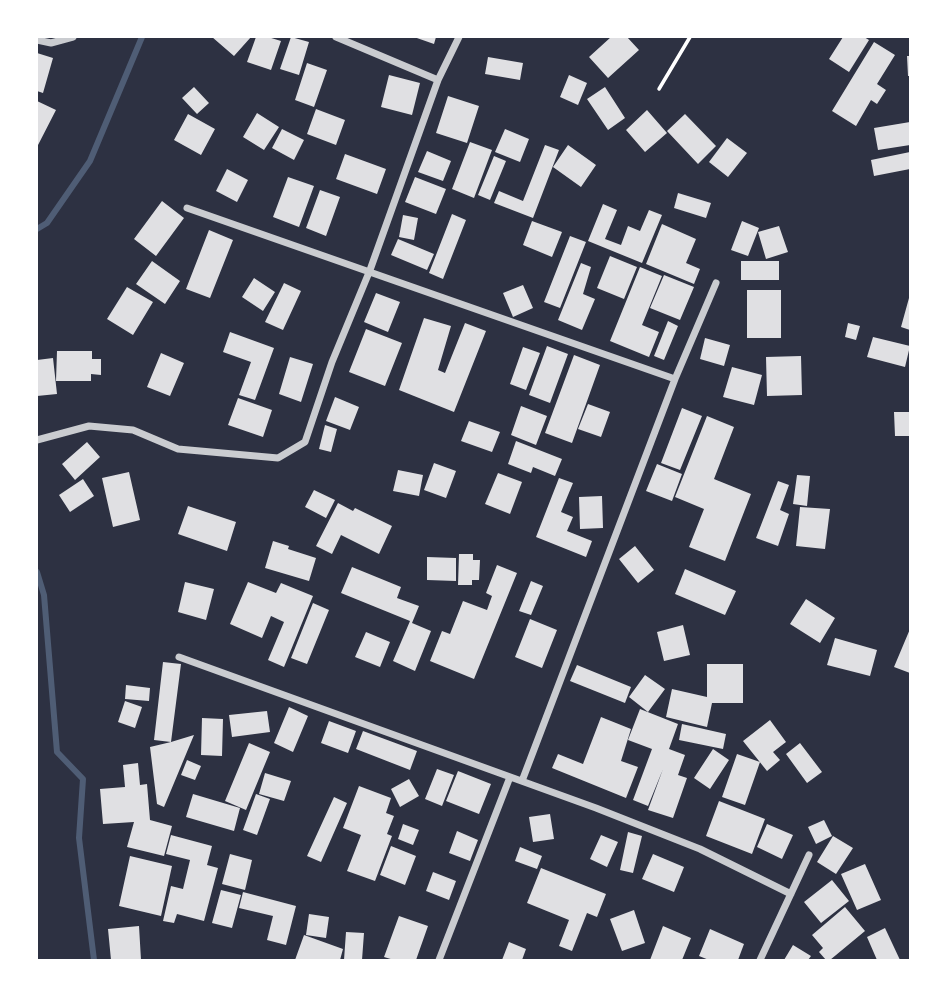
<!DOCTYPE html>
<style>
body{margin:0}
#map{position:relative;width:947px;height:997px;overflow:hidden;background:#2d3142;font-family:"PT Sans Narrow",sans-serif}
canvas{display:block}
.frame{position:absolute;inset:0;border:38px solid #fff;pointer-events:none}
</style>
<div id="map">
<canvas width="947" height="997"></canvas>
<div class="frame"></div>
</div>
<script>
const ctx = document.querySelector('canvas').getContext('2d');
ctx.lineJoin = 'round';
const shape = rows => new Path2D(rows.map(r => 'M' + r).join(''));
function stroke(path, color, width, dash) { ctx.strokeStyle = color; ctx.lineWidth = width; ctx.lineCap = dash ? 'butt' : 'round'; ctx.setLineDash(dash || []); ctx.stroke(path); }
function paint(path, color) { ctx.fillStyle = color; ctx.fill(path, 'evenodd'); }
const stream = shape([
 [37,229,47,223,90,161,142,37],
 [37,572,44,595,57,752,83,779,79,838,94,960]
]);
const building = shape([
 [212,37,251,37,234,56],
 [256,37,268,37,281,41,271,70,247,62],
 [291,37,309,42,299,75,280,69],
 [414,37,436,37,434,44],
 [611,37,627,37,639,50,608,78,589,57],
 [843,37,864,37,869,40,849,72,829,59],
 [874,42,895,55,877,84,886,90,877,104,871,100,856,126,832,111],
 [37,53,53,58,43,93,37,91],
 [907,56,910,56,910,76,908,76],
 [488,57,523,63,520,80,485,74],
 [307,63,327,70,314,107,295,100],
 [389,75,420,83,412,115,381,107],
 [569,75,587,83,578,105,560,97],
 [194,87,209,103,197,114,182,98],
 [605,87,625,118,608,130,587,99],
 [448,96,479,106,467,143,436,133],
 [37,101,56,110,37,147],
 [316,109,345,120,336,145,307,134],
 [647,110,667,133,645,152,626,130],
 [257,113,279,127,264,150,243,137],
 [188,114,215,129,201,155,174,140],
 [685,114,716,146,698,164,667,131],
 [910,122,910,145,878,150,874,128],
 [282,129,304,140,294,160,272,148],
 [505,129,529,139,520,162,495,152],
 [727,138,747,153,728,177,709,162],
 [470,142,492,150,474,198,452,189],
 [545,145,559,150,533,218,494,203,499,191,523,201],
 [568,145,596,165,581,187,553,167],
 [427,151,451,161,443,181,418,172],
 [910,152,910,169,874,176,871,160],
 [345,154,386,169,377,194,336,179],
 [494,156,506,161,490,200,478,195],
 [227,169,248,180,237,202,216,191],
 [288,177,314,186,299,227,273,217],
 [415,177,446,189,436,214,405,202],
 [320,190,340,197,326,236,306,228],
 [678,193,711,203,706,218,674,208],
 [162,201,184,218,156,256,134,239],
 [603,204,617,210,605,239,621,245,628,226,640,231,649,210,662,215,642,263,588,241],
 [452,214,466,220,443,279,429,273],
 [403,215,418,218,414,240,399,237],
 [532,221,562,232,552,257,523,245],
 [742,221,759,228,748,256,731,250],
 [662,224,696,239,686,263,700,269,694,284,646,264],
 [779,226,788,252,766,259,758,232],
 [209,230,233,240,210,298,186,289],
 [570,236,586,242,560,308,544,302],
 [398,239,434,254,427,270,391,255],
 [610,256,637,267,624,299,597,288],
 [152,261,180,281,165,304,136,284],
 [741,261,779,261,779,280,741,280],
 [581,263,591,267,583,294,595,299,582,330,558,320],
 [640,267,662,276,642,325,659,332,649,357,610,341],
 [664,275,694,287,680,320,650,308],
 [254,278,275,292,263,311,242,297],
 [284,283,301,291,283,330,265,322],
 [523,285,533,308,513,317,503,293],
 [127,287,153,302,133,335,107,319],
 [747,290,781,290,781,338,747,338],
 [376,293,400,302,388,332,364,322],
 [909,298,910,298,910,330,901,327],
 [424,318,451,326,438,370,445,373,465,323,486,331,454,412,399,390],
 [668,321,678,326,664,360,654,356],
 [848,323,860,326,856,340,845,337],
 [366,329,402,343,385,386,349,372],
 [230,332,274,348,255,400,239,395,251,362,223,352],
 [873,337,910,346,905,367,867,357],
 [705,338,730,345,724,366,700,359],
 [547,346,568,354,550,403,529,395],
 [523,347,540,353,526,390,510,384],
 [57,351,92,351,92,359,101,359,101,375,91,374,91,381,56,381],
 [161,353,184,363,170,396,147,387],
 [574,355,600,365,572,443,545,433],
 [801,356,802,395,767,396,766,357],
 [290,357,313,364,301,402,279,394],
 [53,358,57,394,37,396,37,360],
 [732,367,762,375,754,405,723,397],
 [335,397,359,407,350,430,326,421],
 [238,398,272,410,263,437,228,425],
 [588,404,610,412,601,437,578,429],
 [521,406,547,416,536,445,511,435],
 [682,408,702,416,680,470,661,463],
 [894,412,910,412,910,436,895,436],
 [707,416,734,427,714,479,751,494,725,561,689,547,704,509,675,497],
 [469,421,500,432,492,452,461,441],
 [325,425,337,429,331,452,319,449],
 [516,441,562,459,555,476,533,467,531,473,508,464],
 [87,442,100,457,75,480,62,464],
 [434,463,456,471,446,498,424,490],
 [657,464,682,474,672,501,646,491],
 [398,470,423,475,419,496,393,491],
 [129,472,140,520,113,527,102,478],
 [498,473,522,482,510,514,485,504],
 [797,475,810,476,807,506,793,504],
 [559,478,573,483,561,512,573,517,567,531,592,541,586,557,536,537],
 [83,479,94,496,70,512,59,495],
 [778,481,789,485,780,510,789,514,778,546,756,538],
 [314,490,335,500,326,518,305,507],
 [602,496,603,528,580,529,579,497],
 [338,503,353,511,355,508,392,526,379,554,341,535,332,554,316,546],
 [188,506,236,522,227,551,178,534],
 [800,507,830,509,825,549,796,546],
 [273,541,289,546,288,549,316,558,309,581,265,568],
 [635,546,654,570,638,583,619,559],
 [459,554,473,554,473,560,480,560,479,580,472,580,472,585,458,585],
 [427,557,456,558,456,581,427,580],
 [497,565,517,573,474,679,430,661,442,631,450,634,463,601,487,610,492,596,486,593],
 [352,567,401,587,397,598,419,606,412,623,431,631,415,671,393,661,410,621,341,593],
 [685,569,736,591,725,615,675,594],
 [531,581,543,586,531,615,519,611],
 [185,582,214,589,206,620,178,612],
 [248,582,276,593,281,583,313,596,284,667,268,660,284,622,271,616,262,638,230,624],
 [806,599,835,618,820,643,790,624],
 [313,603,329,610,307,664,291,658],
 [530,619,557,630,542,668,515,657],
 [683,625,690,655,664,661,657,632],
 [910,629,910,673,894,667],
 [366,632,390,642,380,667,355,657],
 [835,638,877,650,870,676,827,665],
 [163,662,181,664,171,742,194,735,164,807,157,804,150,747,171,742,154,740],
 [707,664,743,664,743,703,712,703,707,727,666,717,672,689,707,697],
 [577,665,631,687,625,703,570,681],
 [645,675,665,689,648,712,629,697],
 [126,685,150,688,149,701,125,699],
 [125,701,142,707,135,728,118,722],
 [289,707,308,716,293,752,274,743],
 [640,709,678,724,669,749,685,755,678,775,687,778,673,818,648,810,663,769,648,806,633,800,652,749,628,740],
 [267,711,270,732,232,737,229,715],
 [601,717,631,729,621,761,638,767,626,798,552,768,558,754,583,764],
 [202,718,223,719,222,756,201,755],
 [770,720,786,742,773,752,780,760,767,771,743,741],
 [329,721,356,731,348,753,321,743],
 [682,724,726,734,723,749,679,740],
 [363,731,417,751,410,770,356,749],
 [249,743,270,752,246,810,225,801],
 [800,743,822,772,807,783,786,754],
 [713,749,729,760,710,789,694,778],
 [737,754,760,762,745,805,722,797],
 [187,760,201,766,195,780,181,775],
 [138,763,140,785,147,784,150,820,172,826,164,856,127,847,134,822,103,824,100,789,125,787,123,765],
 [437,769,454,775,442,806,425,799],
 [458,771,491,784,479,814,446,801],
 [265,773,291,781,284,801,259,794],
 [409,779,419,796,400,807,391,789],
 [359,786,391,798,386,813,394,816,387,834,392,836,375,881,347,871,361,835,343,828],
 [193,794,240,808,234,831,186,817],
 [256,794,270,799,257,835,243,830],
 [334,797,347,803,321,862,307,856],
 [719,801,765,819,752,854,706,836],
 [550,814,554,839,533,842,529,817],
 [824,820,832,836,816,844,808,827],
 [403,824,419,830,413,845,398,839],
 [767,824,793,835,782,859,757,847],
 [457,831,478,840,470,861,449,853],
 [628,832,642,836,633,873,620,870],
 [171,835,212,846,207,865,218,868,204,921,177,914,174,923,163,921,171,886,183,889,190,860,166,854],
 [601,835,618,842,607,867,590,859],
 [833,836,853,848,836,874,817,862],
 [391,846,416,856,405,885,380,875],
 [520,847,542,856,537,869,515,861],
 [230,854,252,860,245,890,222,884],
 [653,854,684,867,674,892,642,879],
 [130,856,172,866,161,916,119,906],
 [865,864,881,900,857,910,841,874],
 [541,868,606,894,597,917,587,913,572,951,559,946,569,920,527,903],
 [433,872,456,881,449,900,426,891],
 [832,880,849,901,821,923,804,902],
 [221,890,241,895,232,928,212,923],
 [243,892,296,906,286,945,267,940,273,916,239,908],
 [845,907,865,931,830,960,826,960,819,952,823,948,812,935],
 [634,910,645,943,622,951,610,919],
 [309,914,329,917,326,938,306,935],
 [399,916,428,926,416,960,394,960,384,957],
 [139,926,141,960,111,960,108,929],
 [663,926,691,938,682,960,650,960],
 [885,928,900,960,877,960,867,937],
 [710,929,744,944,738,960,709,960,699,956],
 [346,932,364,933,362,960,344,960],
 [304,935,343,949,340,960,295,960],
 [509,942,526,949,522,960,502,960],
 [793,945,811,956,808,960,784,960]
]);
const path = shape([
 [659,89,690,37]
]);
const minor = shape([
 [336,37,438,80],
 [37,40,51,43,73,37],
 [187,208,675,379],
 [37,440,89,426,133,430,178,449,278,458,305,442,332,362,370,270,438,80,459,37],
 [179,657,596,808,700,849,791,894],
 [522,781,675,379,716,283],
 [439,960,510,777],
 [760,960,809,855]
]);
stroke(stream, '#4f5d75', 6);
paint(building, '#e0e0e3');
stroke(path, '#fff', 3.5);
stroke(minor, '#caccd0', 7);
</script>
